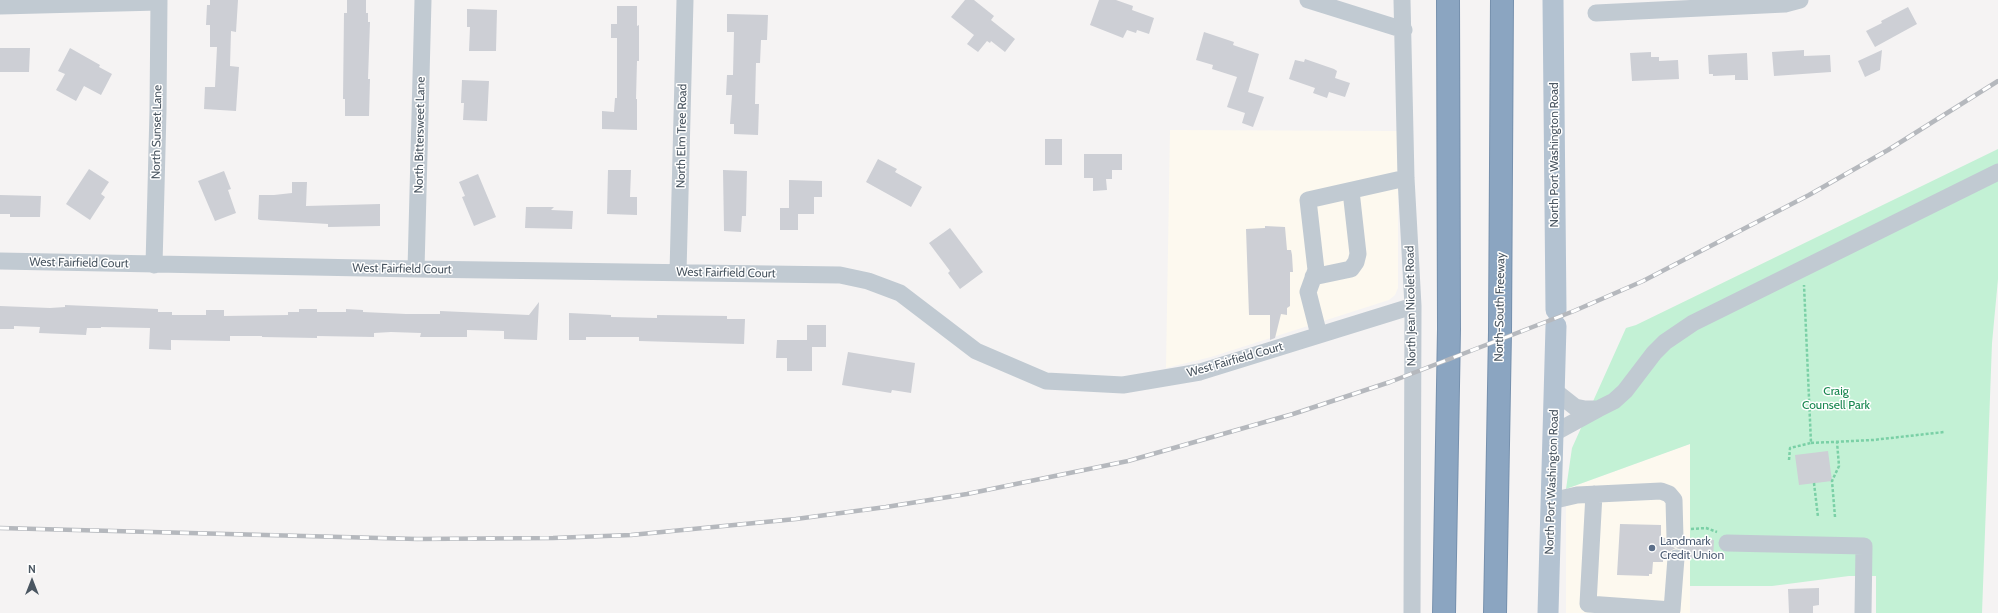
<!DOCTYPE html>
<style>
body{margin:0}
#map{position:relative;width:1998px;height:613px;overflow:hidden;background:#f5f3f3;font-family:Cabin,sans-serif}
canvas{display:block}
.north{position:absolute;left:12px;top:561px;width:40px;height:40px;-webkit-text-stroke:3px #fff;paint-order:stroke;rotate:0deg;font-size:11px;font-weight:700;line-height:16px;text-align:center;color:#4a5661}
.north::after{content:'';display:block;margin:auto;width:14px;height:18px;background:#4a5661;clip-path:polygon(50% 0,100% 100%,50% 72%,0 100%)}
</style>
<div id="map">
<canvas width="1998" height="613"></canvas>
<div class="north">N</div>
</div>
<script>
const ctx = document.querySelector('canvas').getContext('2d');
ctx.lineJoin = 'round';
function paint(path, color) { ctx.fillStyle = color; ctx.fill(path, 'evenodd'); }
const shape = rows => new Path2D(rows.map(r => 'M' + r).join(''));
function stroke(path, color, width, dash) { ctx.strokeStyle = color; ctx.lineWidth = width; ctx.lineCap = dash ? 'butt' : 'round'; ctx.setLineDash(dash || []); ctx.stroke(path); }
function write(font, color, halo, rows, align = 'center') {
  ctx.font = font + ' Cabin,sans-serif'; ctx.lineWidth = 3; ctx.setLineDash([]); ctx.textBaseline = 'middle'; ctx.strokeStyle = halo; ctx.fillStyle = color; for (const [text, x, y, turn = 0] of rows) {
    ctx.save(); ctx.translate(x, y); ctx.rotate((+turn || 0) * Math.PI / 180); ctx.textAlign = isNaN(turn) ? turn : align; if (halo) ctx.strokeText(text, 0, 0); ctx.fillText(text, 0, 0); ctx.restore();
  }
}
const commercial = shape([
 [1170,130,1398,131,1398,288,1395,295,1389,300,1211,357,1166,368],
 [1690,444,1690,613,1566,613,1566,489]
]);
const green = shape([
 [1998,149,1998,279,1992,343,1982,613,1876,613,1876,576,1849,576,1772,586,1690,586,1690,444,1566,489,1572,448,1626,328,1636,325]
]);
const building = shape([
 [210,0,238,0,236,32,231,31,230,66,239,67,236,111,204,109,205,87,215,87,217,47,210,47,210,25,206,25,207,5,210,5],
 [347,0,366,0,366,13,368,13,368,22,370,22,368,79,370,79,369,116,345,116,345,99,343,99,344,13,347,13],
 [965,0,974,0,994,16,991,20,1015,39,1005,52,991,41,990,43,987,41,978,52,967,44,974,35,951,17],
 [1099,0,1116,0,1133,6,1132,10,1154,18,1149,34,1137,30,1136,33,1127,30,1123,38,1090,25],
 [617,6,637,6,637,26,639,25,639,61,637,61,636,99,637,99,637,130,602,129,602,111,614,112,615,98,617,98,617,38,611,38,611,24,617,24],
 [1908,7,1917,24,1875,47,1866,31,1882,23,1881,21],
 [467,9,497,10,496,51,469,51,470,27,467,27],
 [727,14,768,15,767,40,761,40,760,63,756,63,755,104,759,104,758,135,734,134,734,124,730,124,732,95,726,95,727,75,733,75,734,32,727,32],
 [1204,32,1234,42,1233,45,1259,54,1248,92,1264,97,1253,127,1242,123,1245,113,1227,107,1237,77,1212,69,1213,65,1196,60],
 [0,48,30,48,29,72,0,72],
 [70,48,100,65,99,67,112,74,101,95,84,86,76,101,56,90,65,74,58,71],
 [1804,50,1804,56,1830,55,1831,72,1774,76,1772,52],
 [1882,50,1880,70,1865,77,1858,61],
 [1651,52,1651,57,1659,57,1659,61,1678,60,1679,79,1632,81,1630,53],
 [1747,53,1748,80,1735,80,1735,75,1713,76,1713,74,1709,74,1708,55],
 [1305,59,1334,69,1337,71,1335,78,1350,83,1345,97,1329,92,1327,98,1313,93,1315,88,1289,79,1295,60,1304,62],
 [462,80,489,81,487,121,463,120,464,103,461,103],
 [1045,139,1062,139,1062,165,1045,165],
 [1084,154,1122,154,1122,170,1112,170,1112,179,1106,179,1107,190,1093,191,1093,178,1084,178],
 [878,159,897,169,895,172,922,187,911,207,866,182],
 [89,169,109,182,101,194,105,197,90,220,66,204],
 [608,170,631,170,630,197,637,197,637,215,607,214],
 [723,170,747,171,746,216,742,216,741,232,724,231],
 [224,171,231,189,228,190,236,213,215,221,198,181],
 [478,174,496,217,474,226,462,197,465,196,459,182],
 [789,180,822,181,822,197,814,197,814,214,798,214,798,230,780,230,780,208,789,208],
 [292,182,307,182,306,206,380,204,380,226,328,227,328,224,260,220,258,219,259,195,274,195,292,193],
 [0,195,41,196,40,217,10,217,10,214,0,214],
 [526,207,554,207,551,210,573,211,572,229,525,228],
 [1265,226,1285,227,1287,250,1291,250,1292,255,1293,272,1290,272,1290,306,1287,308,1287,315,1281,314,1275,338,1270,340,1270,315,1249,315,1246,229,1265,228],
 [950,228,983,272,960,289,948,273,950,271,929,243],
 [539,302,537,340,504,339,504,331,467,330,467,337,420,337,421,333,391,332,374,333,374,337,317,336,317,338,262,337,262,336,230,336,230,341,171,340,171,350,149,349,150,328,101,327,101,328,87,328,86,335,39,333,40,327,14,326,14,329,0,329,0,306,50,308,65,307,65,305,158,309,158,312,172,312,172,315,206,315,206,310,224,310,224,316,288,315,288,312,299,312,299,309,317,309,317,312,346,312,346,309,363,310,363,312,406,314,440,314,440,311,529,315],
 [569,313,611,315,611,317,657,318,657,315,727,316,727,319,745,319,744,344,639,341,639,337,586,337,586,340,569,340],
 [807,325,826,325,826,347,812,347,812,371,787,371,787,358,776,358,777,340,807,340],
 [848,352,915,363,911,393,892,390,891,393,842,385],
 [1828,451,1832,481,1799,485,1795,455],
 [1620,524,1661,525,1661,537,1665,538,1667,544,1675,548,1681,546,1685,538,1714,540,1713,560,1686,558,1682,550,1676,548,1668,552,1666,558,1663,558,1663,562,1653,562,1652,574,1649,574,1649,576,1617,575],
 [1819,588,1819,605,1813,606,1813,613,1789,613,1788,589]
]);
const path = shape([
 [1811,443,1873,440,1944,432],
 [1789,460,1790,448,1811,443,1804,285],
 [1814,483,1818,517],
 [1835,517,1832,481,1839,466,1837,442],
 [1691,529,1706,528,1717,532]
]);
const minor = shape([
 [1308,0,1404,30],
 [1402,0,1406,178,1413,306,1412,613],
 [0,6,159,2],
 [1596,13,1785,4,1800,0],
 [0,261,416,269,840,275,868,281,900,293,976,351,1046,381,1123,385,1200,372,1413,306],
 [154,265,158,111,159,0],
 [416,269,423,0],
 [678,272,685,0],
 [1313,277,1351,269,1356,262,1358,254,1351,191],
 [1319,335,1308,292,1316,270,1308,200,1406,178],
 [1598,409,1614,401,1625,391,1654,353,1665,342,1693,323,1998,172],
 [1554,433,1598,409,1585,409,1575,407,1556,392],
 [1594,494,1588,604,1672,610,1676,558],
 [1551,501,1577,495,1661,491,1669,494,1674,500,1675,538],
 [1727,543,1864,546,1863,613]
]);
const major = shape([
 [1553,0,1556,310],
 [1548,613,1556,326]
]);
const highway = shape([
 [1444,613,1449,329,1448,0],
 [1495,613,1500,332,1502,0]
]);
const rail = shape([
 [0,528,417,539,553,538,631,535,796,519,886,507,967,494,1128,461,1293,414,1390,382,1574,311,1643,281,1809,195,1888,150,1998,81]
]);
const markers = [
 [1652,548,4,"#5c6f8a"]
];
const streetNames = [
 ["North Sunset Lane",157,132,-89],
 ["North Bittersweet Lane",420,135,-89],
 ["North Elm Tree Road",682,136,-89],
 ["North Port Washington Road",1554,155,-90],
 ["West Fairfield Court",79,263,1],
 ["West Fairfield Court",402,269,1],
 ["West Fairfield Court",726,273,1],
 ["North Jean Nicolet Road",1411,306,-91],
 ["North-South Freeway",1500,307,-89],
 ["West Fairfield Court",1235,360,-16],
 ["North Port Washington Road",1552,482,-88]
];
const parkNames = [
 ["Craig",1836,391],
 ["Counsell Park",1836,405]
];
const serviceNames = [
 ["Landmark",1660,541],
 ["Credit Union",1660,555]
];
paint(commercial, '#fdf9ef');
paint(green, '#c3f1d5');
paint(building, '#cdcfd5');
stroke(highway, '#7690ad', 24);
stroke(path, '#7ad0a6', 2.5, [3, 2]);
stroke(minor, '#c1cad2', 17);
stroke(major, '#b3c2d1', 21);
stroke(highway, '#8ba5c1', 22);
stroke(rail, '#b5b8bd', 4.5);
stroke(rail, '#fff', 3, [9]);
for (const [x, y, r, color] of markers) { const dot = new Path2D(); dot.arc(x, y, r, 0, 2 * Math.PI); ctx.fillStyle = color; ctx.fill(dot); stroke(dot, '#fff', 1.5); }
write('12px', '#4a5661', '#fff', streetNames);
write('12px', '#17864f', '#fff', parkNames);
write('12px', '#4e5e75', '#fff', serviceNames, 'left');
</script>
